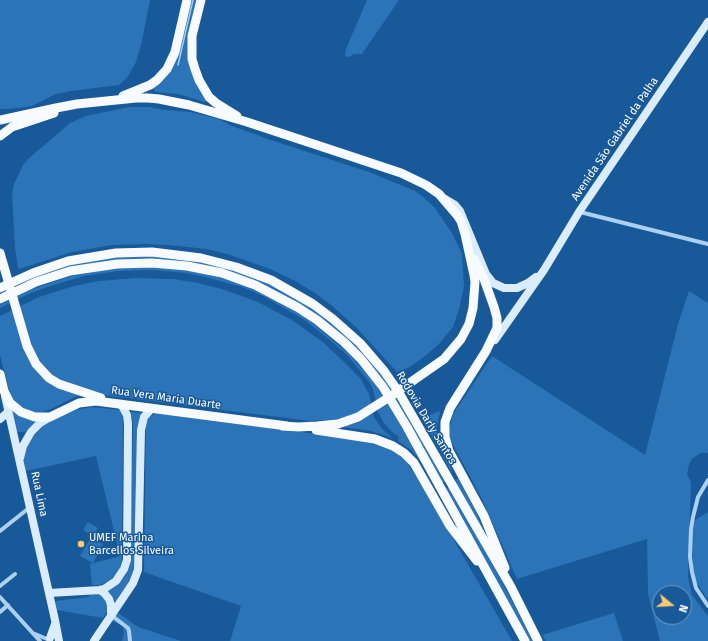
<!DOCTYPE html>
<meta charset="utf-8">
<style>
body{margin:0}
#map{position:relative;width:708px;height:641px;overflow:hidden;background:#185999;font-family:"Fira Sans",sans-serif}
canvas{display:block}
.north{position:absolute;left:652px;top:585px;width:40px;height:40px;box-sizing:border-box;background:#185999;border:1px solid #749bc2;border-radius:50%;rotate:108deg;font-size:11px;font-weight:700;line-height:16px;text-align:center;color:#fff}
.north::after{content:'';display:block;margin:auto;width:14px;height:18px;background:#ffcb6d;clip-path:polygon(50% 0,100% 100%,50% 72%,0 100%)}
</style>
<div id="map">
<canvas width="708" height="641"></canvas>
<div class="north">N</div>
</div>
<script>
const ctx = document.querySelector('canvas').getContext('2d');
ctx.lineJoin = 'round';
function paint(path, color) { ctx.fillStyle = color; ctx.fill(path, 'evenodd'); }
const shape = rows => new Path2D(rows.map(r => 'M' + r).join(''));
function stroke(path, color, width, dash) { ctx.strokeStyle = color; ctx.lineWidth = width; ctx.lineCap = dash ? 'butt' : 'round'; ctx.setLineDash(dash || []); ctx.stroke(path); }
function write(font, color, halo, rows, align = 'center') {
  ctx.font = font + ' "Fira Sans",sans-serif'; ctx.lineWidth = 3; ctx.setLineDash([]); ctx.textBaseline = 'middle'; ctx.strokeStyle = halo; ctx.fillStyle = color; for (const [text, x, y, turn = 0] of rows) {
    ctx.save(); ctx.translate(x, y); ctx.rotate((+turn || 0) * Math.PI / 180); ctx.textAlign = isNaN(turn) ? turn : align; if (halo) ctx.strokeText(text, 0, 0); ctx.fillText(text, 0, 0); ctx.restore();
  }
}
const green = shape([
 [0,0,150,0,142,41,136,62,127,78,119,85,71,91,56,94,32,106,9,109,0,109],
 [190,0,198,0,189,44,207,101,205,102,178,94,155,92,153,88,163,79],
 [367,0,399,0,362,54,354,54,349,57,345,56,346,49],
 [129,107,149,107,165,110,190,112,219,119,232,126,268,139,369,172,415,191,422,196,435,208,452,233,462,254,464,287,459,309,453,327,439,344,425,356,410,367,397,372,356,327,331,305,315,293,297,282,270,269,227,254,207,249,168,245,146,244,112,245,72,252,19,269,18,267,15,248,12,195,14,184,23,165,28,159,70,123,86,116],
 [140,255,200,260,258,278,301,300,349,337,389,383,446,481,442,483,385,385,289,298,164,260,22,283,45,271,80,261],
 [152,267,187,270,221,278,243,285,285,305,314,324,349,354,372,380,385,399,423,464,411,450,398,441,399,437,392,432,383,422,378,412,373,389,370,383,348,356,330,340,303,319,263,296,242,287,209,278,186,273,152,270,118,271,84,276,50,286,28,294,0,308,0,305,27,291,71,276,117,268],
 [136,278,173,279,198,283,222,289,258,302,292,320,324,343,343,361,361,379,369,394,374,417,382,429,393,438,371,431,335,426,325,420,310,421,103,395,90,394,75,397,49,410,38,413,30,413,14,402,10,394,0,355,0,316,39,297,74,286,99,281],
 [689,291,708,303,708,453,701,453,692,459,689,464,687,474,691,483,688,577,692,595,708,616,708,641,660,641,648,594,647,539,517,579,481,497,453,445,449,438,449,431,453,414,492,356,645,455,678,324],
 [660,593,684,593,684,617,660,617],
 [74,407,76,410,91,407,120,410,123,417,122,560,120,569,115,576,109,581,99,585,92,585,90,564,120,556,96,456,26,471,24,461,24,451,35,430],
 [12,409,38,421,26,431,23,432,18,432,16,431],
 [440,411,437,427,438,438,442,452,451,467,452,473,422,418],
 [131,412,143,413,134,570,131,579,115,602,106,591,115,586,123,579,127,572,130,563,133,425],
 [156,413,369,441,379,444,397,453,405,460,424,488,512,641,230,641,241,606,144,572,146,424,149,417],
 [458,478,475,509,488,541,455,482],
 [450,487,534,641,529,641,445,489],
 [708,512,708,600,695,580,693,568,692,531,695,520],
 [88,522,98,528,93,536,83,530],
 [91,537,103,544,93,563,80,556],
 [89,593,99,594,106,600,108,610,103,618,57,610,55,601,89,597],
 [117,612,135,625,141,628,181,641,122,641,124,633,123,626,111,621],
 [614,613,623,641,546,641,542,635]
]);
const stream = shape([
 [178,65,193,0]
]);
const street = shape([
 [580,212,708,244],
 [708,480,698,497,693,517,691,529,690,557,692,572,696,588,708,606],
 [0,531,29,508],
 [0,586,15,574],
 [0,597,40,641],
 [0,612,8,605],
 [111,615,128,628,129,631,130,641],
 [35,634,47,639]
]);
const secondary = shape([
 [445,199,455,205,460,211,486,274,493,283,504,288,517,288,528,283,536,277],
 [495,340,544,270,579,212,708,22],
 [5,396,55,620,59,641],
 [0,419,8,412],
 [20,458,23,446,31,432,40,423,50,417],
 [100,590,105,594,109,599,111,605,111,614],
 [49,593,100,590,104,589,116,581,124,569,127,560,128,424,127,415,121,404],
 [50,638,55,624],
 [94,641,133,583,138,570,141,430,144,417,152,408]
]);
const primary = shape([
 [201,0,192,36,192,59,195,69,199,80,209,97,216,103,237,116],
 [123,96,150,85,157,80,167,69,175,52,187,0],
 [0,120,56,108,77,104,136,98,148,98,159,99,189,105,247,122,344,154,401,173,426,185,439,194,457,215,461,221,465,234,474,275,475,282,473,308,469,324,461,339,444,359,391,396,358,417,338,424,317,426,299,427,282,426],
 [0,136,12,127,54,113],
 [0,253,27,346,36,364,49,378,59,384,101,398],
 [474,259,484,279,494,307,497,318,497,328,486,351,450,408,445,422,445,437,449,451,484,516,505,568],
 [0,288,33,273,68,261,116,253,152,252,201,258,236,267,271,280,313,304,333,319,360,343,384,371,398,391,511,587,538,641],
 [0,299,36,282,70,271,117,264,152,263,187,266,222,273,255,285,297,307,317,320,344,342,361,359,383,387,407,427,525,641],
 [0,374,4,391,10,403,21,412,35,417,50,417,79,403,96,401,287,426],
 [316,430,375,439,393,446,404,453,414,463,450,526,477,561]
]);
const markers = [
 [81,544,4,"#ffcb6d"]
];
const streetNames = [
 ["Avenida São Gabriel da Palha",615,139,-56],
 ["Rua Vera Maria Duarte",166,398,8],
 ["Rodovia Darly Santos",426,418,59],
 ["Rua Lima",39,494,78]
];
const poiNames = [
 ["UMEF Marina",89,538],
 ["Barcellos Silveira",89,551]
];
paint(green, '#2b74b7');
stroke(stream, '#9fccf4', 1.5);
stroke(street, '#add0f2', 4);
stroke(secondary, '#dbecfc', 8);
stroke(primary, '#f7fbff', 9);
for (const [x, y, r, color] of markers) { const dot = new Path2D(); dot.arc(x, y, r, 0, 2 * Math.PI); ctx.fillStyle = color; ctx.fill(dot); stroke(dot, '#185999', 1.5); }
write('11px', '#fff', '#185999', streetNames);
write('11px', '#fff', '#185999', poiNames, 'left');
</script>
